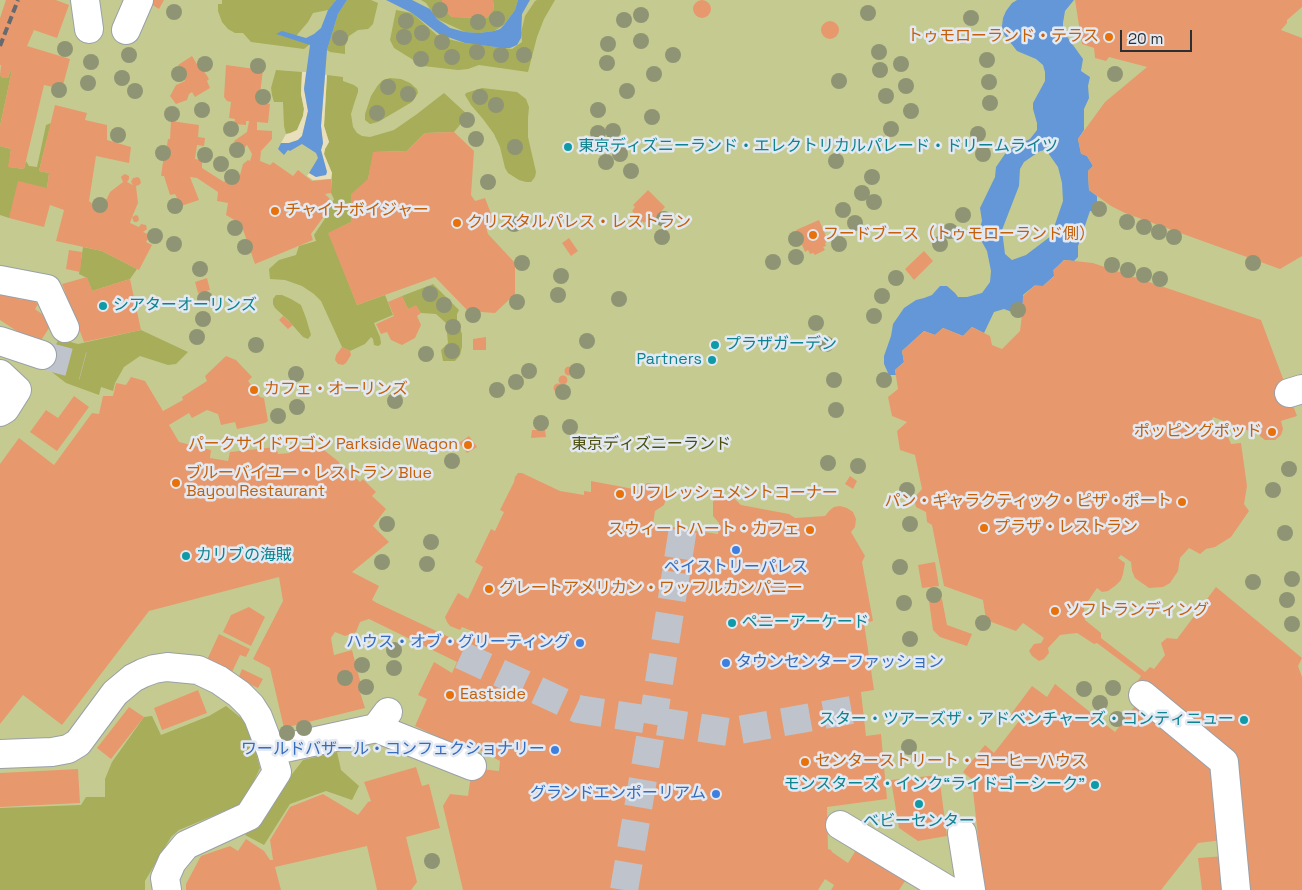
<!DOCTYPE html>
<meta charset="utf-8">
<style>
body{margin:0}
#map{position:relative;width:1302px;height:890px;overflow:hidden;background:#e3e9f2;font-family:"Space Grotesk",sans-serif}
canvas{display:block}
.scale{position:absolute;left:1120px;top:30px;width:72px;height:22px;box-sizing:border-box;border:2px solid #2d3033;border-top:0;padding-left:6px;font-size:15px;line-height:18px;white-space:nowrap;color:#2d3033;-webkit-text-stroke:4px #e3e9f2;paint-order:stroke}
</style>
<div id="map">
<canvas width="1302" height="890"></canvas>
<div class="scale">20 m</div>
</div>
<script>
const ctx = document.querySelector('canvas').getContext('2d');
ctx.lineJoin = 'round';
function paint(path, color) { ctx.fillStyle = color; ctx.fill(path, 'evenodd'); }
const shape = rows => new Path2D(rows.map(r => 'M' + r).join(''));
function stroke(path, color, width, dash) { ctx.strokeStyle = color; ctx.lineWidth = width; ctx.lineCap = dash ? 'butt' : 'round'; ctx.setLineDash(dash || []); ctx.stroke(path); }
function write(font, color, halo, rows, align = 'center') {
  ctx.font = font + ' "Space Grotesk","Noto Sans JP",sans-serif'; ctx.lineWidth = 5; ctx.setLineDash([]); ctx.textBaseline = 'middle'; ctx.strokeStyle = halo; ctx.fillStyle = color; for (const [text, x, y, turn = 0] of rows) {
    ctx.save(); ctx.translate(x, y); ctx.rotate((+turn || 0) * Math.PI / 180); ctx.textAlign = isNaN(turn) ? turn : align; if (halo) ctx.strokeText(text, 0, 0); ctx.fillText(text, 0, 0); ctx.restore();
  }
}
const green = shape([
 [0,0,1302,0,1302,890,0,890]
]);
const forest = shape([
 [222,0,336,0,328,10,313,13,308,22,296,36,277,34,310,44,304,49,251,42,243,33,235,33,228,29,222,22,218,11,218,4,222,4],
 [347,0,371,0,378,3,373,24,368,29,358,30,349,36,345,46,345,54,330,52,327,50,338,14],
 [421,0,442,0,442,8,452,17,487,18,494,9,493,0,518,0,515,10,504,25,494,31,479,33,465,32,437,19,426,3],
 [537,0,555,0,544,19,537,37,528,72,479,65,468,69,458,70,423,66,394,48,390,40,396,10,412,13,439,37,465,43,512,49,522,42,521,33,525,16,535,1],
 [11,70,12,70,0,126,0,75,3,78,8,78],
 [276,70,302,72,301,94,304,109,303,116,297,130,290,134,286,134,284,126,283,102,274,102,272,95,271,88],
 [327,75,343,77,343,81,354,85,358,88,358,92,354,104,351,114,353,127,357,133,362,136,370,137,394,130,417,114,444,93,468,115,454,132,425,133,407,151,374,152,368,179,351,222,329,233,357,305,385,295,393,315,374,323,380,337,381,343,380,345,378,346,374,345,373,339,371,337,365,344,350,351,342,347,321,301,314,294,302,286,285,280,270,279,269,269,279,260,296,255,299,246,316,241,314,235,328,214,327,212,334,199,331,193,332,173,324,154,325,149,329,142,324,126],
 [390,78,401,79,410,83,417,89,418,93,412,102,378,122,370,124,365,120,365,114,371,96,378,85,383,80],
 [482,88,517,92,526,99,529,107,528,118,528,137,536,172,535,177,531,182,526,182,519,180,508,173,505,168,500,147,494,134,483,119,471,105,465,95,466,93],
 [51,123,39,171,49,173,47,188,9,218,0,215,0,146,11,149,9,167,24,169,26,161,29,166,37,167,46,125],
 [83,247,102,251,137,269,130,279,92,291,87,278,79,274],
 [433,284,459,310,457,314,457,320,462,334,462,347,460,355,455,361,443,361,441,350,448,343,446,323,436,314,421,313,416,306,408,309,402,296],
 [276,295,282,295,291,299,301,305,306,318,311,335,308,339,303,337,288,320,275,308,273,304,273,299],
 [141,330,188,352,176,364,168,365,140,356,124,367,115,383,113,391,101,387,99,395,66,383,44,366,59,339,78,344],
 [226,706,245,721,251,733,260,768,252,785,239,805,179,830,171,837,145,881,145,890,0,890,0,808,81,805,86,797,105,797,105,779,112,762,144,717,152,716,161,735,209,716],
 [337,752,341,770,359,786,352,800,326,791,290,804,264,845,245,835,303,760]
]);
const sand = shape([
 [302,72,306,72,304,89,308,111,302,136,298,140,289,143,281,143,286,134,290,133,297,130,303,116,304,109,301,94],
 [325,75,327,75,324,126,329,142,325,149,324,154,332,173,331,179,313,180,307,176,309,173,316,177,327,172,321,150,323,143,321,126]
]);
const water = shape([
 [336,0,347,0,338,14,327,50,321,126,323,143,321,150,327,172,326,175,316,177,309,173,318,158,316,153,302,144,290,151,288,150,284,155,278,149,281,143,289,143,298,140,302,136,308,111,304,89,310,45,276,34,282,31,306,38,314,34,321,28,328,10],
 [386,0,412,0,430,9,437,19,450,28,465,32,479,33,494,31,500,29,504,25,515,10,518,0,530,0,522,14,521,38,517,45,510,48,503,48,465,43,439,34,412,13],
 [1017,0,1074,0,1065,11,1063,23,1063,31,1083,59,1081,71,1090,77,1088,86,1089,98,1084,109,1084,130,1078,139,1081,153,1087,156,1093,166,1088,171,1089,190,1097,196,1097,206,1092,211,1090,211,1078,246,1078,257,1074,261,1064,260,1054,270,1054,276,1043,286,1034,286,1023,295,1023,303,1012,312,1004,309,994,312,984,333,972,327,963,336,943,328,935,335,924,331,902,351,904,362,895,370,896,375,889,375,884,364,884,356,891,336,893,324,904,308,916,300,924,298,932,295,940,286,947,286,955,293,958,297,967,297,982,293,990,282,991,271,987,251,982,242,979,231,982,221,980,208,995,177,996,167,1005,154,1013,147,1030,139,1037,130,1037,123,1033,109,1033,103,1045,81,1045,72,1043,65,1036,59,1017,51,1003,33,1002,26,1003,18,1006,11,1012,3],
 [1046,150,1058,167,1062,183,1063,201,1051,236,1026,255,1012,260,1005,254,1002,230,1019,186,1020,169,1024,162,1040,151]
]);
const building = shape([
 [6,0,56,0,69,5,57,38,34,30,27,46,70,59,62,89,44,85,24,169,8,167,11,149,0,146,0,126,12,70,11,70,8,78,3,78,0,75,1,65,0,65,0,18],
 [153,0,164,0,159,9,151,4],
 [442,0,493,0,494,9,487,18,452,17,442,8],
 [1075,0,1302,0,1302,7,1287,20,1287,23,1281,30,1302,38,1302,256,1280,269,1125,213,1111,206,1089,190,1088,171,1093,166,1087,156,1081,154,1078,139,1105,102,1147,67,1109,57,1106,61,1095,58,1094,48,1082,44],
 '693 9a9 9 0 1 1 18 0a9 9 0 1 1-18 0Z',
 '821 30a9 9 0 1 1 18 0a9 9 0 1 1-18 0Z',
 [192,56,200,69,202,68,209,79,207,81,210,88,195,97,192,92,189,94,187,100,176,104,170,96,176,85,185,81,181,74,182,73,178,65],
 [226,65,263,70,259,102,270,104,268,123,257,122,257,130,272,131,272,139,261,151,260,161,270,165,273,162,293,176,298,170,312,181,331,179,331,193,325,194,330,199,322,209,327,212,311,234,313,240,255,264,241,224,226,215,228,203,217,201,218,192,197,178,190,177,199,200,181,206,175,194,170,195,164,176,161,176,164,155,167,155,168,152,166,151,168,139,170,139,171,121,199,125,198,137,205,138,204,146,197,145,195,159,202,160,202,168,224,182,227,178,230,181,240,175,243,164,248,160,250,161,252,154,247,145,241,151,234,141,247,132,249,121,246,121,246,125,234,124,235,119,229,118,231,102,227,101,224,97],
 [55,105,87,113,85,120,107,125,107,140,131,147,129,163,96,156,89,201,101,211,110,192,123,182,121,177,123,175,125,174,129,176,129,179,127,182,133,185,131,182,133,178,138,177,140,179,141,183,139,185,136,186,138,203,132,217,136,215,138,216,139,220,137,222,134,222,133,220,132,217,130,223,139,227,141,224,146,225,147,229,143,232,150,235,146,242,152,245,139,270,102,251,56,241,64,210,50,205,44,227,9,218,18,181,47,188,49,173,39,171],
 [454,132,474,151,471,195,475,201,485,198,495,224,486,227,488,234,515,263,515,294,495,313,468,311,435,277,357,305,328,233,351,222,351,194,368,179,373,152,407,151,425,133],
 [648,190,665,207,650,224,647,220,644,223,642,221,641,224,633,215,634,213,632,211,635,207,633,205],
 [819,220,828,241,825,243,826,246,823,247,825,250,815,255,813,253,810,254,808,250,805,252,796,230],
 [569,238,578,251,571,256,562,243],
 [69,250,82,252,80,272,66,269],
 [924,251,933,261,914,280,905,269],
 [1065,260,1093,263,1261,320,1297,416,1281,421,1283,429,1281,435,1275,440,1265,440,1260,436,1257,431,1252,432,1213,417,1208,429,1228,437,1231,444,1241,443,1247,486,1244,504,1249,511,1231,537,1215,547,1206,549,1200,554,1189,548,1180,558,1178,571,1170,583,1163,587,1149,588,1135,578,1132,571,1131,562,1121,555,1118,558,1125,563,1123,574,1121,580,1115,586,1108,591,1102,592,1097,588,1084,607,1085,620,1101,633,1101,638,1145,672,1150,667,1154,669,1165,655,1161,643,1167,638,1177,639,1216,587,1302,658,1298,666,1302,677,1302,890,1247,890,1234,759,1137,682,1141,676,1097,643,1094,644,1077,633,1060,635,1048,648,1049,653,1044,659,1039,661,1032,656,1029,651,1034,644,1041,643,1044,638,1023,623,1016,631,986,620,983,600,944,586,932,525,927,522,926,512,916,507,914,498,922,489,915,455,900,450,897,431,907,422,892,416,888,397,898,389,895,370,904,362,902,351,924,331,935,335,943,328,963,336,972,327,990,336,992,345,1002,349,1020,331,1022,315,1023,296,1035,285,1043,286,1054,276,1053,270],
 [87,277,92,291,130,279,141,330,84,342,62,284],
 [207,278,210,290,198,293,195,282],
 [4,289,21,300,25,295,38,304,35,309,53,322,38,345,0,320,0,293],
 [402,296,408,309,416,305,421,313,417,316,421,325,415,338,402,345,391,340,387,332,381,334,376,324,394,316,388,302],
 [283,316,293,325,288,329,279,320],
 [486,337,486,350,473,350,473,339],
 [342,347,350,351,351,355,346,363,343,365,338,364,335,360,336,355],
 [226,356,236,360,252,377,248,381,260,397,264,398,268,421,265,423,237,429,235,422,221,425,218,414,207,410,192,418,189,413,169,425,179,442,211,450,210,458,228,461,230,452,276,447,278,454,290,453,289,447,312,444,315,450,324,450,339,462,340,469,345,467,360,482,363,479,376,492,372,496,386,509,373,526,389,542,352,572,379,586,372,600,377,603,466,645,472,631,462,627,460,630,450,626,447,622,445,617,458,593,468,599,483,567,475,562,491,529,495,531,504,512,500,510,514,482,515,477,518,473,522,473,560,491,584,495,584,491,591,492,591,481,639,490,647,483,660,485,667,496,664,505,655,511,653,524,718,534,719,523,713,516,713,502,715,497,721,495,732,496,741,505,789,514,795,518,825,516,830,510,834,507,840,506,847,508,853,512,856,519,855,527,851,532,865,556,862,562,873,621,864,623,874,690,861,692,866,736,881,734,887,799,827,807,828,849,831,850,832,852,848,863,856,850,905,881,899,890,831,890,834,885,825,879,818,890,463,890,443,806,450,794,468,796,472,768,499,771,500,761,478,749,475,755,415,726,427,699,418,695,434,662,452,673,457,662,369,619,360,622,356,632,345,636,335,632,331,638,334,655,352,650,362,688,359,689,365,708,284,728,270,668,253,659,283,601,279,577,149,611,62,725,23,695,0,724,0,464,19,438,54,465,92,413,99,414,103,396,113,396,116,383,126,385,131,377,145,381,163,411,183,400,182,397,207,381,205,376],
 '564.5 371a4.5 4.5 0 1 1 9 0a4.5 4.5 0 1 1-9 0Z',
 '558.5 380a4.5 4.5 0 1 1 9 0a4.5 4.5 0 1 1-9 0Z',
 '553.5 388a4.5 4.5 0 1 1 9 0a4.5 4.5 0 1 1-9 0Z',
 [74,396,89,407,57,451,30,432,46,410,58,418],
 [532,430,545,430,546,437,531,438],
 [469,436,477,447,467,453,459,443],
 [850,476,857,481,853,489,845,484],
 [935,562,939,586,922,588,918,565],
 [942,599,947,625,972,634,967,646,940,637,933,630,929,601],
 [249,607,265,617,251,646,223,632,231,615],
 [219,634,250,649,246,657,240,655,232,672,207,660],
 [242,669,263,679,258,688,238,679],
 [1055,684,1115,732,1138,702,1215,762,1223,840,1198,843,1161,890,984,890,973,791,968,788,974,781,963,772,985,745,994,753,1019,721,1011,714,1032,686,1047,697],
 [198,690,207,713,162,730,154,708],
 [129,707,144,717,111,759,97,748],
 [416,767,422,786,429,784,440,828,406,837,417,882,411,890,377,890,367,846,275,867,281,890,186,890,186,884,201,856,230,846,238,851,246,839,264,851,270,860,273,860,270,840,290,807,323,794,358,815,368,802,371,801,364,782],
 [78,769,80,803,0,807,0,773],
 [939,775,947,836,918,841,899,828,891,780],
 [1225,856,1229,890,1202,890,1198,858]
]);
const minorTunnel = shape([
 [42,355,83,366],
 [461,655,578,709,728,732,863,708],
 [624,890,653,721,683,528]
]);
const minor = shape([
 [85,0,89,29],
 [126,30,139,0],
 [0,280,47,289,65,328],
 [0,341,42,355],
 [0,374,17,390,5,409,0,412],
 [1289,393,1302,389],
 [1143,695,1224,762,1236,890],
 [376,728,472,766],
 [271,751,376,728,388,712],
 [0,754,52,752,68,749,78,743,115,693,133,678,143,673,154,669,167,667,198,670,219,680,239,694,251,706,258,717,271,751,277,772,249,816,186,845,172,862,165,878,167,890],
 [840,825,948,890],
 [962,833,971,890]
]);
const rail = shape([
 [0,46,18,0]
]);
const trees = [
 [440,10],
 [174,12],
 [868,13],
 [641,15],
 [971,18],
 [497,19],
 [624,20],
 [406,21],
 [478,22],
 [422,33],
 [404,37],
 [340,38],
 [641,41],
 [442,42],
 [608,44],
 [65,49],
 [477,52],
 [879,52],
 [129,55],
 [501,55],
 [524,55],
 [673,55],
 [452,57],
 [421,59],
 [987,60],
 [91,62],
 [607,63],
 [205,64],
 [901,64],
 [258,66],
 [880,70],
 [179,74],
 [654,74],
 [1115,74],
 [122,78],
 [839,81],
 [989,82],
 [88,83],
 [906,86],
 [388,87],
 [59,90],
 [135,91],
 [627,91],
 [408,94],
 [886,96],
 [263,97],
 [480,97],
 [990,103],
 [496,105],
 [202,110],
 [598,110],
 [911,111],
 [377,113],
 [172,114],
 [652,117],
 [467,120],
 [231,129],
 [891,129],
 [613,131],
 [598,133],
 [978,134],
 [118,135],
 [476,139],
 [515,147],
 [237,150],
 [163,153],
 [620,154],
 [983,154],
 [205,155],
 [836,161],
 [606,162],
 [221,164],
 [631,171],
 [232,177],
 [872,177],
 [488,182],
 [862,193],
 [874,202],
 [100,205],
 [175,206],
 [1099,209],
 [843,210],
 [963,215],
 [664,219],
 [1127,222],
 [855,223],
 [514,224],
 [1144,227],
 [235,228],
 [950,231],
 [1159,232],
 [155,236],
 [662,237],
 [1174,237],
 [796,239],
 [174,244],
 [839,244],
 [940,244],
 [245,247],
 [796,257],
 [773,262],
 [522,263],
 [1253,263],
 [1112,265],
 [200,269],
 [1128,270],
 [1144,275],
 [561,276],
 [896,278],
 [1160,279],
 [430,294],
 [558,295],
 [882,296],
 [205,299],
 [619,299],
 [517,302],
 [444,305],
 [1018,310],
 [473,315],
 [874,316],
 [203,319],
 [816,323],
 [453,327],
 [197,337],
 [587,341],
 [826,344],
 [256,345],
 [452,351],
 [426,354],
 [529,371],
 [577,371],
 [296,374],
 [834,380],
 [884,380],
 [516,382],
 [497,390],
 [563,392],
 [395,401],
 [297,407],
 [836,410],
 [278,416],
 [541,423],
 [570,427],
 [452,461],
 [828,463],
 [858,466],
 [1289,469],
 [907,490],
 [1273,490],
 [387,524],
 [910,524],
 [1285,533],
 [431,542],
 [382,562],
 [427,564],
 [900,567],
 [1292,579],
 [1253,582],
 [934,595],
 [1287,600],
 [904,603],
 [983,623],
 [1292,624],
 [910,639],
 [394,650],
 [362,665],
 [394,668],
 [345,678],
 [366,687],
 [1113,688],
 [1084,689],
 [1100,703],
 [1117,719],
 [304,728],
 [287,733],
 [909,747],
 [432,861]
];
const markers = [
 [1109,37,5,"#e8710a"],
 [568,147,5,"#0f9aa8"],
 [275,211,5,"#e8710a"],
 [457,223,5,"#e8710a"],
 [813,235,5,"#e8710a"],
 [103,306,5,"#0f9aa8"],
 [715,345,5,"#0f9aa8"],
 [712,360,5,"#0f9aa8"],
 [254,390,5,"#e8710a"],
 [1272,432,5,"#e8710a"],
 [468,445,5,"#e8710a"],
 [176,483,5,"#e8710a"],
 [620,494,5,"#e8710a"],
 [1182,502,5,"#e8710a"],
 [984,528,5,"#e8710a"],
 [810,530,5,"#e8710a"],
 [736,550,5,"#3f7fe0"],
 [186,556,5,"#0f9aa8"],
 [489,589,5,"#e8710a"],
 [1055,611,5,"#e8710a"],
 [732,623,5,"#0f9aa8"],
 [580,643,5,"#3f7fe0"],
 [726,663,5,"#3f7fe0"],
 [450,695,5,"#e8710a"],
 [1244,720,5,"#0f9aa8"],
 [555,750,5,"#3f7fe0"],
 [805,762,5,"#e8710a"],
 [1095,785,5,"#0f9aa8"],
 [716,794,5,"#3f7fe0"],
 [919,804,5,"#0f9aa8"]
];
const foodNames = [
 ["トゥモローランド・テラス",1099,37,"right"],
 ["チャイナボイジャー",285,211],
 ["クリスタルパレス・レストラン",467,223],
 ["フードブース（トゥモローランド側）",823,235],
 ["カフェ・オーリンズ",264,390],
 ["ポッピングポッド",1262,432,"right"],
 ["パークサイドワゴン Parkside Wagon",458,445,"right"],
 ["ブルーバイユー・レストラン Blue",186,474],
 ["Bayou Restaurant",186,492],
 ["リフレッシュメントコーナー",630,494],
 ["パン・ギャラクティック・ピザ・ポート",1172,502,"right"],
 ["プラザ・レストラン",994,528],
 ["スウィートハート・カフェ",800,530,"right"],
 ["グレートアメリカン・ワッフルカンパニー",499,589],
 ["ソフトランディング",1065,611],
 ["Eastside",460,695],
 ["センターストリート・コーヒーハウス",815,762]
];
const cultureNames = [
 ["東京ディズニーランド・エレクトリカルパレード・ドリームライツ",578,147],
 ["シアターオーリンズ",113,306],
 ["プラザガーデン",725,345],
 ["Partners",702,360,"right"],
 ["カリブの海賊",196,556],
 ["ペニーアーケード",742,623],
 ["スター・ツアーズザ・アドベンチャーズ・コンティニュー",1234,720,"right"],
 ["モンスターズ・インク“ライドゴーシーク”",1085,785,"right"],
 ["ベビーセンター",919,822,"center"]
];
const parkNames = [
 ["東京ディズニーランド",651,445]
];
const shopNames = [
 ["ペイストリーパレス",736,568,"center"],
 ["ハウス・オブ・グリーティング",570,643],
 ["タウンセンターファッション",736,663,"left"],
 ["ワールドバザール・コンフェクショナリー",545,750],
 ["グランドエンポーリアム",706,794]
];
paint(green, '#c5cb90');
paint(forest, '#a7ad58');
paint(sand, '#e9dfba');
paint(water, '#6497d7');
paint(building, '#e7996d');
stroke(minorTunnel, '#bfc4cc', 28, [28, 14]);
stroke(minor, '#99a0a8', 30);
stroke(minor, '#fff', 28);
stroke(rail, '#666a6f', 4, [8, 4]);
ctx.fillStyle = '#8f9474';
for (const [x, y] of trees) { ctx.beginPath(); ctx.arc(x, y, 8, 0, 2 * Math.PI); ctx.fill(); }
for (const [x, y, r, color] of markers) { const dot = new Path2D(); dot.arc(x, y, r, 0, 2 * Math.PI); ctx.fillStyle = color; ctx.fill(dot); stroke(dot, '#e3e9f2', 2); }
write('16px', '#c56008', '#e3e9f2', foodNames, 'left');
write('16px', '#0d838f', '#e3e9f2', cultureNames, 'left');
write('16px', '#4b4e0c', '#e3e9f2', parkNames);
write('16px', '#366cbe', '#e3e9f2', shopNames, 'right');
</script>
